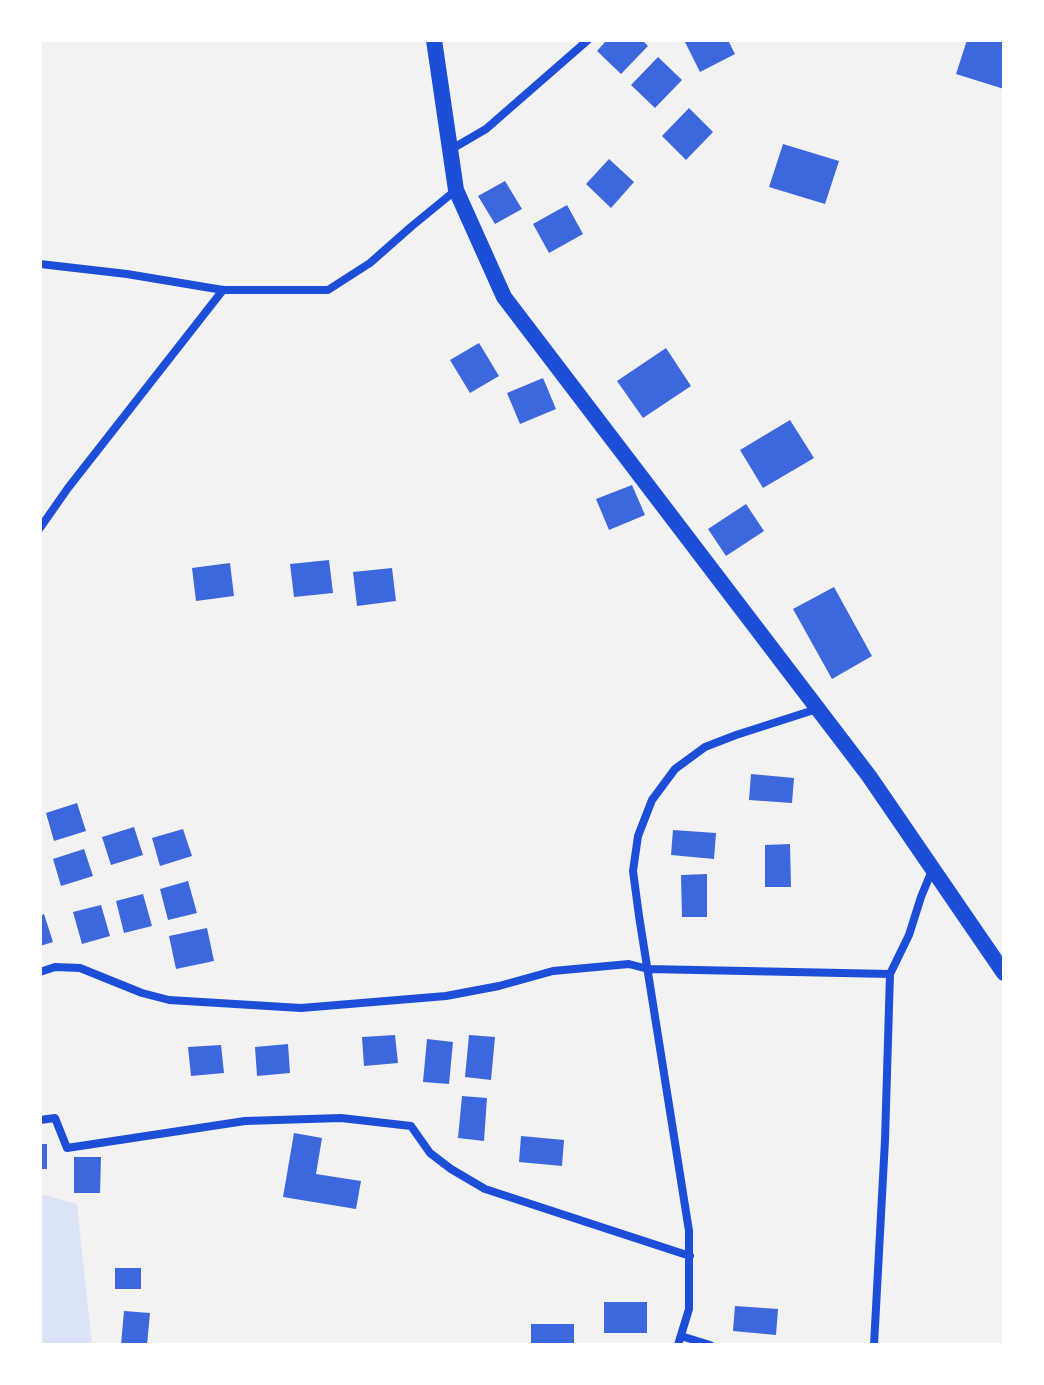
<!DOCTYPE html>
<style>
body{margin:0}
#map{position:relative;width:1044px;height:1385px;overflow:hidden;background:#f2f2f2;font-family:Karla,sans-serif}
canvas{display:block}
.frame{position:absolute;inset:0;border:42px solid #fff;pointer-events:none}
</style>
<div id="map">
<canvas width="1044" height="1385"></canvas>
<div class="frame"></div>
</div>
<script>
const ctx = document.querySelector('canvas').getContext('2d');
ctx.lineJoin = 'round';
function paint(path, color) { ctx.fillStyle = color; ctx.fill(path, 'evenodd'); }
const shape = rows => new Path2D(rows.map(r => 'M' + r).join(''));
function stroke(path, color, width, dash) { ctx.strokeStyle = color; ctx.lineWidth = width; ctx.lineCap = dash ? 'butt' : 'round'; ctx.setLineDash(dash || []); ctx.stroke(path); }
const green = shape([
 [40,1194,77,1204,92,1345,40,1345]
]);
const building = shape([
 [607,40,642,40,648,46,621,74,597,51],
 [689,40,728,40,735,54,700,72,685,42],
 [967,40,999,40,1004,42,1004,89,956,74],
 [658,57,682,80,655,108,631,85],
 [689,108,713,132,686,160,662,136],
 [783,144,839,161,825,204,769,187],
 [609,159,634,182,611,208,586,184],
 [505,181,522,209,495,224,478,196],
 [567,205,583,234,549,253,533,224],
 [479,343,499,376,470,393,450,360],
 [666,348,691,386,643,418,617,381],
 [543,378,556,409,520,424,507,393],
 [790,420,814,458,763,488,740,450],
 [632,485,645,515,609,530,596,499],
 [746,504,764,531,726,556,708,529],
 [329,560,333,593,294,597,290,564],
 [230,563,234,596,196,601,192,568],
 [392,568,396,601,357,606,353,572],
 [834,587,872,656,832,679,793,609],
 [751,774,794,778,792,803,749,800],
 [77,803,86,831,54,841,46,813],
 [134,827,143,855,111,865,102,837],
 [183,829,192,856,160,866,152,838],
 [673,830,716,833,714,859,671,855],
 [790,844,791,887,765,887,765,845],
 [84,849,93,876,61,886,53,859],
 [707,874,707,917,682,917,681,875],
 [188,881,197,913,168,920,160,889],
 [143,894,152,926,124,933,116,901],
 [101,905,110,936,82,944,73,912],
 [44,914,53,942,40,946,40,916],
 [207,928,214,961,176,969,169,936],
 [395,1035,398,1063,364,1066,362,1037],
 [469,1035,495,1037,491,1080,465,1077],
 [427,1039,453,1042,449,1084,423,1082],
 [288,1044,290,1073,257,1076,255,1047],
 [221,1045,224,1073,191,1076,188,1047],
 [462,1096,487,1098,484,1141,458,1138],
 [294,1133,322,1138,316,1174,361,1181,356,1209,283,1197],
 [521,1136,564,1140,562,1166,519,1162],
 [40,1144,47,1144,47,1169,40,1169],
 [74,1157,101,1157,100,1193,74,1193],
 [115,1268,141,1268,141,1289,115,1289],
 [604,1302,647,1302,647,1333,604,1333],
 [735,1306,778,1309,776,1335,733,1331],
 [124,1311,150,1313,147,1345,121,1345],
 [531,1324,574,1324,574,1345,531,1345]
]);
const minor = shape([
 [450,150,486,129,588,40],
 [40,264,127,274,223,290,328,290,370,263,412,226,456,190],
 [40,528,68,488,223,290],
 [40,972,55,967,80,968,142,993,169,1000,301,1008,446,996,499,986,553,971,629,964,648,969,890,974],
 [40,1120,55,1118,67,1148,245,1121,341,1118,411,1126,430,1153,451,1169,485,1189,690,1256],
 [681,1336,710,1345],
 [678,1345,689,1309,689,1231,639,916,633,871,638,836,652,800,675,769,705,747,736,735,817,709],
 [874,1345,885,1140,890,974,909,935,921,897,933,868]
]);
const secondary = shape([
 [434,40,456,190,504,297,869,776,1004,973]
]);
paint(green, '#dbe4f7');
paint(building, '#3d67dc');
stroke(minor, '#1d4ed8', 8);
stroke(secondary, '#1d4ed8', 16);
</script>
